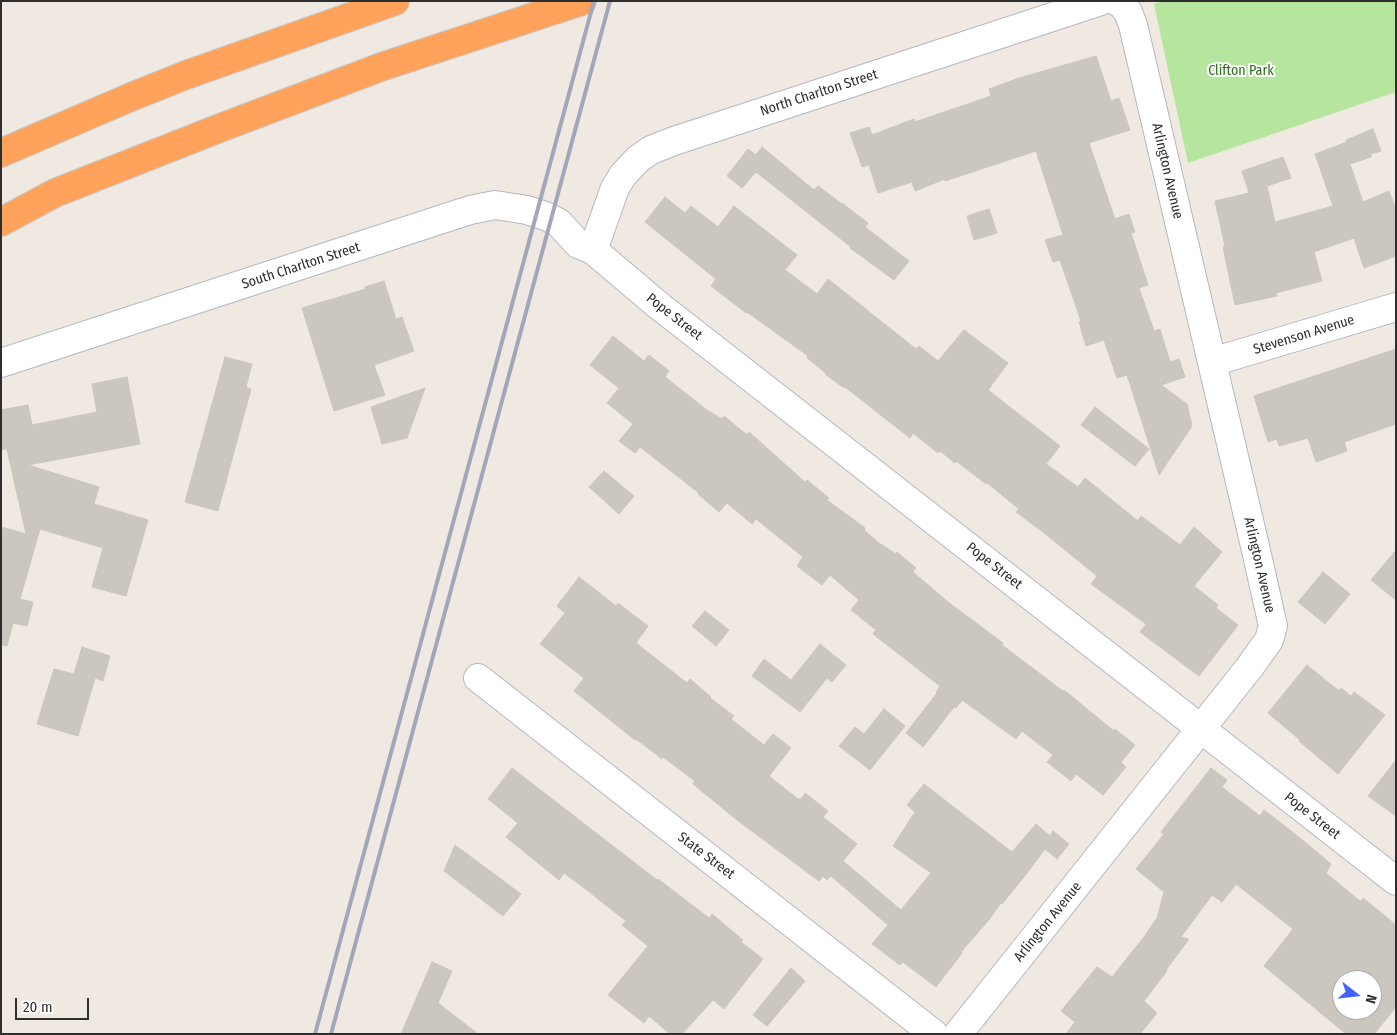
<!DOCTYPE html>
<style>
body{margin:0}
#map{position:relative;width:1397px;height:1035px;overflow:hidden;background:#efe9e1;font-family:"Fira Sans Condensed",sans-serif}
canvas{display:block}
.frame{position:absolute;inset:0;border:2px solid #2e2e2e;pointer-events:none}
.north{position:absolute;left:1332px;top:970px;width:50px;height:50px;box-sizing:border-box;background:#fff;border:1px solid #ababab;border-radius:50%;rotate:106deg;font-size:14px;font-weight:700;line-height:20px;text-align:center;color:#2e2e2e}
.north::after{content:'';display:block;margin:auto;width:18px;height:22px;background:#4264fb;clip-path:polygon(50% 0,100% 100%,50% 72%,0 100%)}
.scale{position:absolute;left:15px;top:998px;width:74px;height:22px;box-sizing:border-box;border:2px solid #2e2e2e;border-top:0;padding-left:6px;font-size:15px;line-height:18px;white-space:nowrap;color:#2e2e2e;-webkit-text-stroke:4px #fff;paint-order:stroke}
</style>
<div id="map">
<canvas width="1397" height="1035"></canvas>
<div class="frame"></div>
<div class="north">N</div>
<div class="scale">20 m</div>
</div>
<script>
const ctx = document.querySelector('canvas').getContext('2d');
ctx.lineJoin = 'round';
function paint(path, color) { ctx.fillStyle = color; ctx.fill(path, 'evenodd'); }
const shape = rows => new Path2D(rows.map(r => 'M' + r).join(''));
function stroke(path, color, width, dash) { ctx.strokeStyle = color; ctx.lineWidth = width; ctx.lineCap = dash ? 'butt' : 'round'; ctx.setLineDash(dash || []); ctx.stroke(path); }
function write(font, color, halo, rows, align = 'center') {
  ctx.font = font + ' "Fira Sans Condensed",sans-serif'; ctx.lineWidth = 4; ctx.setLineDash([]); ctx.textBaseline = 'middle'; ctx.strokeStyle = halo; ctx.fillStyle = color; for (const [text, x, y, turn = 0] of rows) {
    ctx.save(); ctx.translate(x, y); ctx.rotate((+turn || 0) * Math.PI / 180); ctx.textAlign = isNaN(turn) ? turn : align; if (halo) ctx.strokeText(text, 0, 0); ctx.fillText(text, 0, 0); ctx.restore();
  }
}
const green = shape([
 [1163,1,1396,1,1396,92,1188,163,1154,4]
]);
const building = shape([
 [1096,56,1111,101,1119,98,1130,130,1089,143,1115,219,1129,214,1135,232,1131,233,1148,285,1139,288,1154,331,1160,329,1170,362,1179,359,1185,377,1161,385,1187,404,1192,426,1159,475,1127,375,1117,378,1104,340,1086,346,1079,322,1081,321,1060,260,1053,262,1045,240,1063,235,1036,151,945,181,945,179,915,191,912,182,878,193,869,165,862,167,850,133,869,127,872,135,914,119,915,122,991,96,989,89,1019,78,1096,56],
 [1373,129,1381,151,1371,154,1371,157,1350,164,1363,202,1389,191,1396,209,1396,256,1364,268,1354,238,1314,252,1322,281,1276,293,1277,296,1235,305,1223,247,1225,246,1215,201,1249,193,1242,171,1283,157,1291,178,1267,186,1275,222,1333,206,1315,154,1347,142,1346,140,1373,129],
 [762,147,814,190,818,186,842,204,842,203,868,223,865,227,909,261,894,280,850,248,851,247,756,172,742,188,727,176,748,149,756,155,762,147],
 [665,197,685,213,691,206,718,227,734,206,797,255,785,270,817,294,828,279,916,349,919,346,938,361,964,330,1008,363,988,390,1060,446,1046,464,1078,487,1085,478,1138,521,1141,516,1180,545,1194,527,1222,552,1194,586,1218,605,1216,608,1238,625,1199,676,1140,632,1146,624,1091,584,1097,576,1043,532,1016,512,1019,509,986,482,986,484,956,461,955,463,940,451,938,453,913,433,910,438,845,387,844,388,825,374,826,373,807,358,808,356,747,312,746,313,711,286,716,279,645,222,665,197],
 [989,209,997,233,974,240,967,216,989,209],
 [384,281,396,319,402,317,414,351,374,365,385,395,334,411,302,308,366,289,365,287,384,281],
 [613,336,644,361,649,355,669,371,665,377,707,410,722,419,724,416,747,435,749,432,805,482,807,480,829,498,827,500,865,528,864,530,879,543,896,554,897,552,916,568,913,572,948,602,1003,643,1002,645,1063,691,1064,690,1114,731,1115,729,1135,745,1121,762,1126,767,1103,795,1076,774,1071,781,1047,762,1053,755,1022,731,1016,739,962,700,956,708,954,707,923,747,906,733,937,693,936,692,940,686,873,634,876,630,851,610,859,600,830,575,822,585,797,566,803,557,756,519,752,524,727,503,719,512,698,494,699,493,640,447,635,453,619,441,633,424,607,403,619,388,590,365,613,336],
 [1396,349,1396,424,1344,442,1347,451,1316,462,1308,438,1279,446,1277,439,1268,442,1254,396,1396,349],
 [225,357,252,364,246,387,251,389,218,511,185,502,225,357],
 [127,377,140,444,28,465,99,487,94,504,148,520,126,596,92,587,103,548,40,529,20,599,33,602,27,626,13,623,7,646,1,645,1,527,26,534,7,449,1,450,1,410,28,405,32,425,97,412,92,384,127,377],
 [425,388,407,438,382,444,371,407,425,388],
 [1095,407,1149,449,1135,466,1081,425,1095,407],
 [604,471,634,496,619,514,589,487,604,471],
 [1396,550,1396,600,1371,580,1396,550],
 [1323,572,1350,594,1325,624,1298,602,1323,572],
 [579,577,616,606,618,603,648,626,636,643,687,683,690,679,711,697,710,698,734,716,731,719,764,745,773,734,791,748,769,776,798,799,801,799,805,793,828,811,823,817,857,844,843,861,901,910,931,873,893,846,915,812,907,805,924,784,1012,852,1036,824,1050,836,1053,831,1069,844,1057,859,1045,849,1024,877,1002,904,1001,903,988,921,961,952,962,953,936,987,903,962,900,965,872,944,888,925,831,876,827,880,823,876,819,881,737,820,693,784,695,781,663,757,662,759,636,739,635,740,574,691,584,678,540,644,565,613,557,606,579,577],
 [705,611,729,630,716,646,692,626,705,611],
 [820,644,846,665,832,682,827,678,800,712,752,676,764,659,791,680,820,644],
 [82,647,110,656,103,681,95,678,78,736,37,724,54,669,74,674,82,647],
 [1307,665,1339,691,1341,688,1351,696,1354,692,1385,715,1338,774,1299,741,1300,740,1268,713,1307,665],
 [884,709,905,726,870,770,839,746,855,727,864,734,884,709],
 [1396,760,1396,816,1368,796,1396,760],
 [512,768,657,880,658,879,709,918,712,914,743,940,741,942,763,959,724,1009,713,1000,682,1034,670,1034,649,1016,644,1023,608,995,648,946,622,925,626,921,588,891,564,873,559,880,506,837,518,823,488,799,512,768],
 [1211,768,1227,780,1222,787,1227,791,1260,816,1264,810,1300,838,1331,864,1326,873,1361,902,1363,898,1396,925,1396,1007,1374,1034,1346,1034,1264,966,1293,929,1236,884,1222,902,1212,895,1181,937,1189,939,1166,970,1167,971,1144,1001,1157,1013,1140,1034,1066,1034,1075,1022,1061,1011,1097,967,1112,977,1144,937,1157,918,1164,892,1136,869,1164,834,1161,832,1211,768],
 [1342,980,1372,980,1372,1010,1342,1010,1342,980],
 [455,845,521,894,503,916,444,871,455,845],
 [432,962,452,971,438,1003,478,1034,401,1034,432,962],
 [791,968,805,981,767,1026,753,1015,791,968]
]);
const minor = shape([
 [593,250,615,188,623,175,638,159,651,150,674,141,1101,1],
 [1212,362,1396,307],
 [1,363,470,210,495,205,527,210,548,217,559,223,578,244,593,250,658,305,1396,881],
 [478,678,934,1034],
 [958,1034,1249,668,1269,640,1273,626,1255,546,1133,25,1128,12,1122,4,1116,1]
]);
const highway = shape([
 [1,153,131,97,186,75,395,1],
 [1,222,55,193,220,128,381,67,582,1]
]);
const rail = shape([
 [315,1034,594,1],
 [331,1034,610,1]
]);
const parkNames = [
 ["Clifton Park",1241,71]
];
const streetNames = [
 ["North Charlton Street",819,93,-18],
 ["Arlington Avenue",1167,171,77],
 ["South Charlton Street",301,266,-18],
 ["Pope Street",674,317,38],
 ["Stevenson Avenue",1304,335,-17],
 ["Arlington Avenue",1259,565,77],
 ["Pope Street",994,566,38],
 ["Pope Street",1312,816,38],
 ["State Street",706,856,37],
 ["Arlington Avenue",1048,922,-51]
];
paint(green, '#b6e59e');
paint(building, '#cbc7bf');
stroke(building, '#cbc5ba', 1);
stroke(minor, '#b4b7c1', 30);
stroke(highway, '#c9c9c9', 30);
stroke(minor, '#fff', 28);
stroke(highway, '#ffa35c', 28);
stroke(rail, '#a3a6b8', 4);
write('14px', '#2c6e1b', '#fff', parkNames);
write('14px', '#2e2e2e', '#fff', streetNames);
</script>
